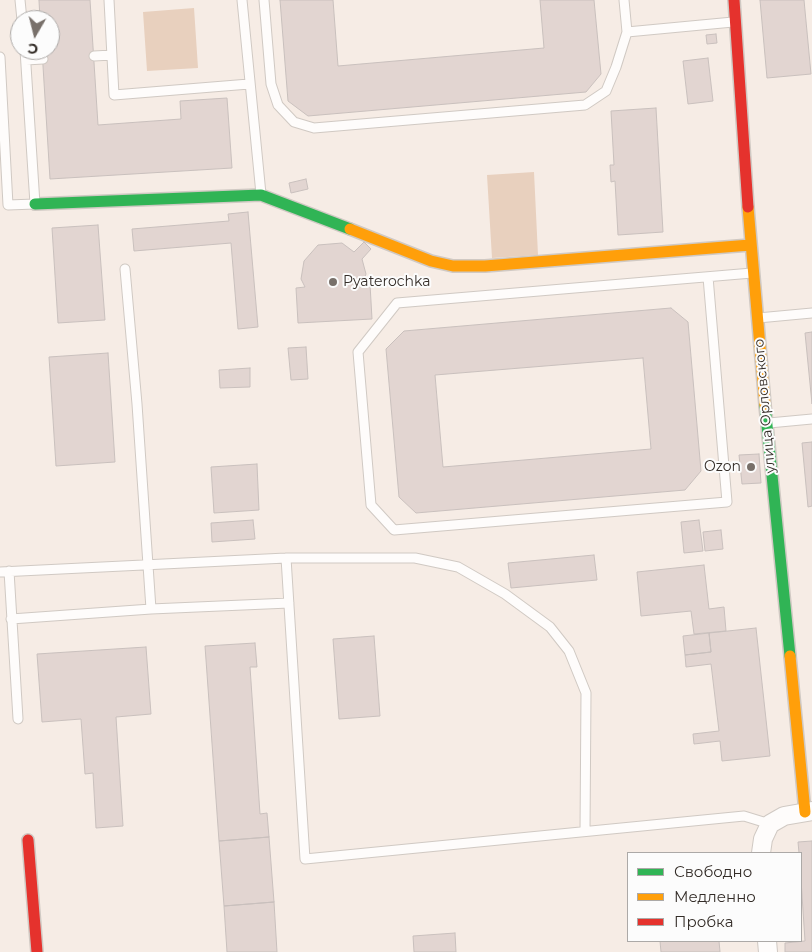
<!DOCTYPE html>
<meta charset="utf-8">
<style>
body{margin:0}
#map{position:relative;width:812px;height:952px;overflow:hidden;background:#f6ece5;font-family:Montserrat,sans-serif}
canvas{display:block}
.legend{position:absolute;left:627px;top:852px;width:175px;height:90px;box-sizing:border-box;background:#fcfcfc;border:1px solid #aca9a7;margin:0;padding:6px 9px;list-style:none;font-size:15px;color:#342d28}
.legend li{display:flex;align-items:center;gap:10px;height:25px}
.legend b{width:25px;border:1px solid #aca9a7}
.north{position:absolute;left:10px;top:10px;width:50px;height:50px;box-sizing:border-box;background:#fcfcfc;border:1px solid #aca9a7;border-radius:50%;rotate:188deg;font-size:14px;font-weight:700;line-height:20px;text-align:center;color:#342d28}
.north::after{content:'';display:block;margin:auto;width:18px;height:22px;background:#78706a;clip-path:polygon(50% 0,100% 100%,50% 72%,0 100%)}
</style>
<div id="map">
<canvas width="812" height="952"></canvas>
<ul class="legend">
<li><b style="height:6px;background:#30b455"></b>Свободно</li>
<li><b style="height:6px;background:#ff9f0a"></b>Медленно</li>
<li><b style="height:6px;background:#e5322d"></b>Пробка</li>
</ul>
<div class="north">С</div>
</div>
<script>
const ctx = document.querySelector('canvas').getContext('2d');
ctx.lineJoin = 'round';
function paint(path, color) { ctx.fillStyle = color; ctx.fill(path, 'evenodd'); }
const shape = rows => new Path2D(rows.map(r => 'M' + r).join(''));
function stroke(path, color, width, dash) { ctx.strokeStyle = color; ctx.lineWidth = width; ctx.lineCap = dash ? 'butt' : 'round'; ctx.setLineDash(dash || []); ctx.stroke(path); }
function write(font, color, halo, rows, align = 'center') {
  ctx.font = font + ' Montserrat,sans-serif'; ctx.lineWidth = 4; ctx.setLineDash([]); ctx.textBaseline = 'middle'; ctx.strokeStyle = halo; ctx.fillStyle = color; for (const [text, x, y, turn = 0] of rows) {
    ctx.save(); ctx.translate(x, y); ctx.rotate((+turn || 0) * Math.PI / 180); ctx.textAlign = isNaN(turn) ? turn : align; if (halo) ctx.strokeText(text, 0, 0); ctx.fillText(text, 0, 0); ctx.restore();
  }
}
const green = shape([
 [194,8,198,68,147,71,143,12],
 [534,172,538,255,492,258,487,175]
]);
const building = shape([
 [39,0,90,0,98,125,181,119,180,101,227,98,232,168,50,179,42,50,50,50,50,20,40,20,39,0],
 [280,0,333,0,338,66,544,48,540,0,594,0,601,74,586,92,308,116,288,101,280,0],
 [760,0,804,0,811,74,767,78,760,0],
 [716,34,717,43,707,44,706,35,716,34],
 [708,58,713,101,688,104,683,61,708,58],
 [656,108,663,232,618,235,615,181,611,182,610,165,614,165,611,111,656,108],
 [306,179,308,189,291,193,289,183,306,179],
 [248,212,258,327,238,329,231,243,134,251,132,229,229,221,228,214,248,212],
 [98,225,105,320,58,323,52,228,98,225],
 [364,242,371,249,362,259,366,274,362,284,370,284,372,319,298,323,296,288,305,287,301,279,304,261,318,245,342,243,354,252,364,242],
 [671,308,688,322,701,471,685,490,416,513,399,497,386,349,404,331,671,308],
 [643,358,651,449,443,467,435,375,643,358],
 [812,332,812,404,805,333,812,332],
 [306,347,308,379,291,380,288,348,306,347],
 [108,353,115,462,56,466,49,357,108,353],
 [250,368,250,387,220,388,219,370,250,368],
 [812,442,812,506,808,507,802,443,812,442],
 [759,454,761,483,742,484,739,455,759,454],
 [257,464,259,510,214,513,211,467,257,464],
 [253,520,255,539,212,542,211,523,253,520],
 [699,520,703,551,684,553,681,522,699,520],
 [721,530,723,549,705,551,703,532,721,530],
 [594,555,597,580,511,588,508,563,594,555],
 [704,565,709,609,724,607,726,631,694,634,691,611,641,616,637,572,704,565],
 [756,628,770,756,722,761,720,741,694,744,693,734,719,731,711,664,686,667,685,655,711,652,709,633,756,628],
 [709,633,711,652,685,655,683,636,709,633],
 [374,636,380,716,339,719,333,639,374,636],
 [255,643,257,667,250,667,260,814,267,813,269,837,219,841,205,646,255,643],
 [146,647,151,714,116,717,123,826,96,828,93,773,85,774,81,719,42,722,37,654,146,647],
 [269,837,274,902,224,906,219,841,269,837],
 [812,841,812,952,785,952,785,943,805,941,801,880,801,853,799,853,798,842,812,841],
 [274,902,277,952,227,952,224,906,274,902],
 [455,933,456,952,414,952,413,936,455,933],
 [660,941,719,941,720,952,661,952,660,941]
]);
const lane = shape([
 [20,0,22,20],
 [109,0,114,95,249,84],
 [242,0,261,194],
 [264,0,271,84,278,105,294,122,314,128,585,105,606,91,616,67,627,32,624,0],
 [627,32,733,22],
 [94,56,112,55],
 [0,57,8,205,35,204,25,50],
 [26,60,43,59],
 [125,269,137,404,151,609],
 [708,277,727,502,394,530,371,505,358,352,397,303,752,273],
 [758,318,812,313],
 [769,423,812,419],
 [286,558,305,859,744,816,770,824],
 [9,571,18,719],
 [0,572,286,558,415,558,458,567,505,594,550,627,569,651,586,693,585,831],
 [11,619,151,609,289,603]
]);
const street = shape([
 [761,853,763,839,770,824,784,816,812,811],
 [767,941,768,952]
]);
const fast = shape([
 [35,204,261,195,350,229],
 [765,405,790,656]
]);
const slow = shape([
 [748,207,765,405],
 [350,229,431,261,453,266,485,266,750,245],
 [790,656,805,812]
]);
const jam = shape([
 [734,0,748,207],
 [28,840,37,952]
]);
const markers = [
 [333,282,5,"#78706a"],
 [751,467,5,"#78706a"]
];
const poiNames = [
 ["Pyaterochka",343,282],
 ["Ozon",741,467,"right"]
];
const streetNames = [
 ["улица Орловского",765,406,-95]
];
paint(green, '#e8d0be');
paint(building, '#e2d5d1');
stroke(building, '#c9c0bd', 1);
stroke(lane, '#d0c9c3', 11);
stroke(street, '#d0c9c3', 20);
stroke(fast, '#d0c9c3', 14);
stroke(slow, '#d0c9c3', 14);
stroke(jam, '#d0c9c3', 14);
stroke(lane, '#fefcfb', 9);
stroke(street, '#fefcfb', 18);
stroke(fast, '#30b455', 11);
stroke(slow, '#ff9f0a', 11);
stroke(jam, '#e5322d', 11);
for (const [x, y, r, color] of markers) { const dot = new Path2D(); dot.arc(x, y, r, 0, 2 * Math.PI); ctx.fillStyle = color; ctx.fill(dot); stroke(dot, '#fcfcfc', 2); }
write('14px', '#342d28', '#fcfcfc', poiNames, 'left');
write('14px', '#342d28', '#fcfcfc', streetNames);
</script>
